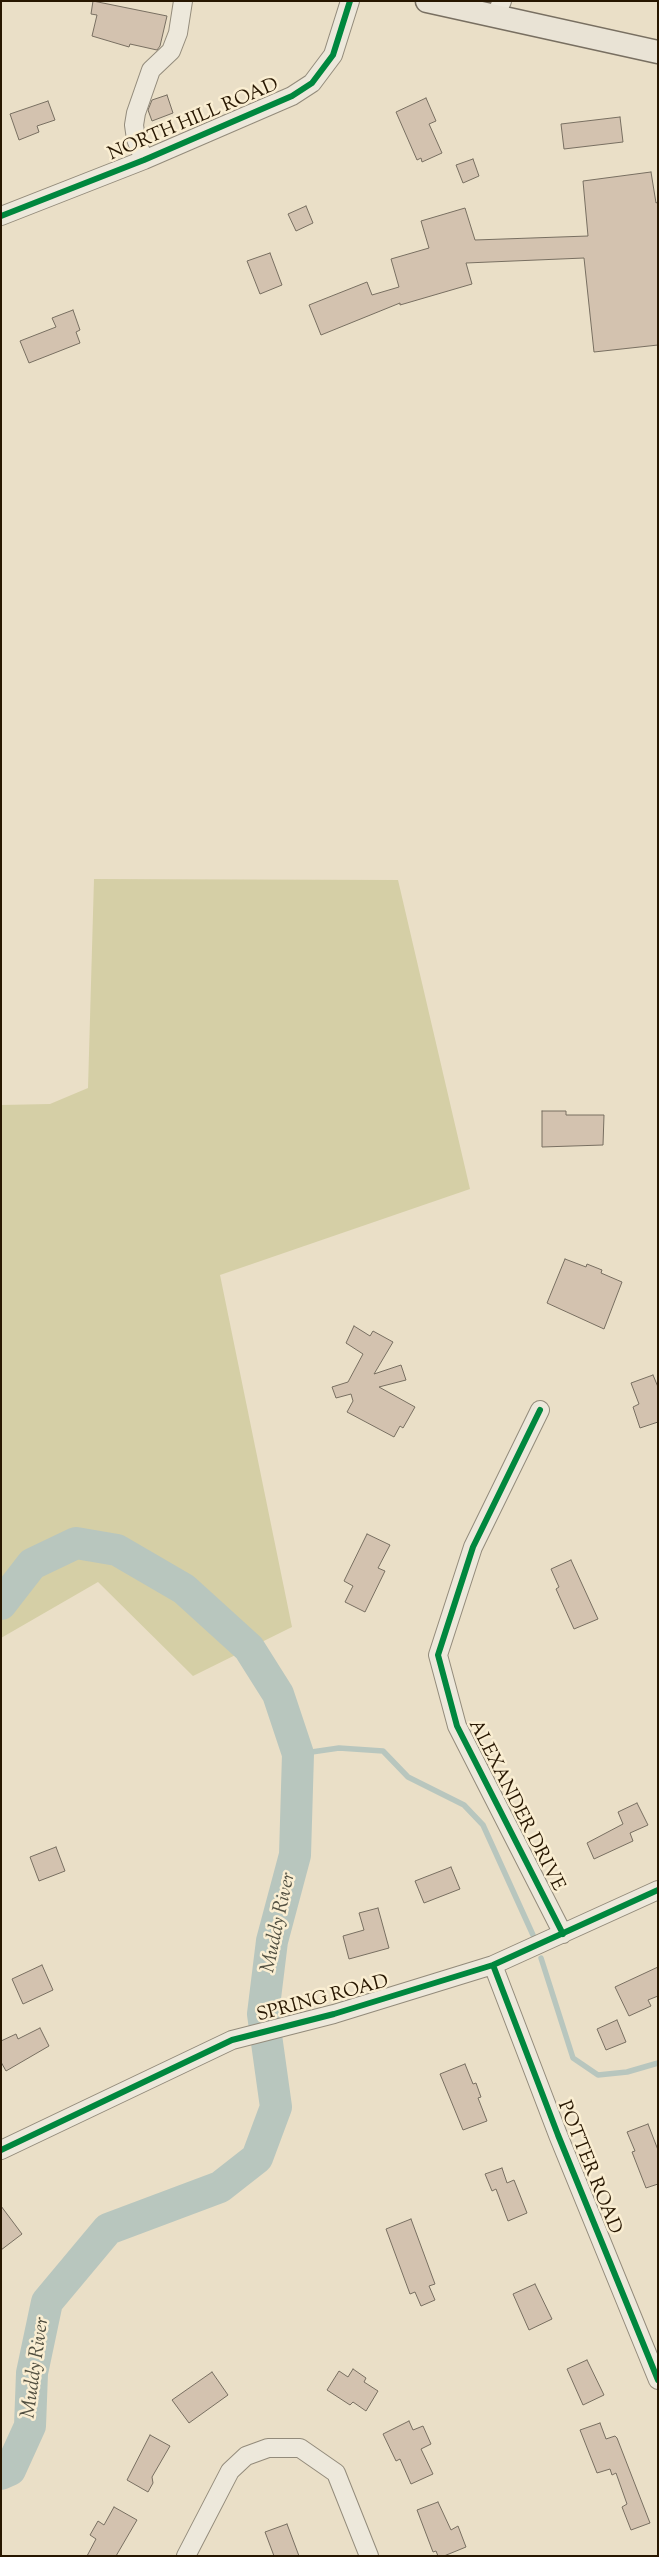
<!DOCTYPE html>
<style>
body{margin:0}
#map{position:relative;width:659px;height:2557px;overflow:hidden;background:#eadfc7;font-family:"Sorts Mill Goudy",serif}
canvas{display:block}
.frame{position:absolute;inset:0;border:2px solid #271600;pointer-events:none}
</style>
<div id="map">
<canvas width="659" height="2557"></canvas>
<div class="frame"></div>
</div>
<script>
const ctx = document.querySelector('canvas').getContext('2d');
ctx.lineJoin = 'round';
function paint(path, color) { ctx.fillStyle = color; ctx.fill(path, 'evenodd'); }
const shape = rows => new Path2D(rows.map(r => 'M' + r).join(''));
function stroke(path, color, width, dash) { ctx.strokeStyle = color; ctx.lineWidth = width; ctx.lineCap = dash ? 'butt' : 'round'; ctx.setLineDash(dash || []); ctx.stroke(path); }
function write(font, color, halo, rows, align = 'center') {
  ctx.font = font + ' "Sorts Mill Goudy",serif'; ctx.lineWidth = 5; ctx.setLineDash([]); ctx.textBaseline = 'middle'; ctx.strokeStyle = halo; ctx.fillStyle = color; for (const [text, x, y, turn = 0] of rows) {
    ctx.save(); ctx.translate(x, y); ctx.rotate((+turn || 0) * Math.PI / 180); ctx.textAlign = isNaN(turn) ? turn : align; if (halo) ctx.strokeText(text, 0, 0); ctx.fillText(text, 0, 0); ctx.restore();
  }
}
const green = shape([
 [94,879,398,880,470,1189,220,1275,292,1627,193,1676,98,1582,1,1638,1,1105,50,1104,88,1088]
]);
const stream = shape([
 [298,1754,339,1748,383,1751,408,1777,464,1805,483,1825,533,1935],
 [541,1958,573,2058,598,2075,627,2072,658,2063]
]);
const river = shape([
 [1,1604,32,1564,76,1543,117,1550,184,1589,249,1648,278,1694,298,1754,295,1855,272,1941,263,2014,276,2107,257,2158,220,2187,108,2229,47,2302,32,2373,30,2426,10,2470,1,2474]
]);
const building = shape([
 [93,1,167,16,160,46,157,50,130,44,129,47,92,36,97,15,91,14,93,1],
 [167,95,173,113,152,121,148,110,152,100,167,95],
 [426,98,436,121,429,124,442,153,422,162,421,158,417,160,396,112,426,98],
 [48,101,55,120,37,126,39,132,19,140,10,114,48,101],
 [620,117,623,142,564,149,561,124,620,117],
 [473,159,479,176,463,183,456,165,473,159],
 [651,172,656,203,658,202,658,345,594,352,584,258,466,263,472,284,400,305,400,303,321,335,309,305,367,282,372,295,399,287,391,259,429,248,421,221,465,208,475,240,588,236,583,181,651,172],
 [306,206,313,223,296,231,288,214,306,206],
 [270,253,282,285,260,294,247,261,270,253],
 [73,310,80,330,76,332,80,343,29,363,20,341,56,327,52,318,73,310],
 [542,1111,566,1111,566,1115,604,1115,603,1145,542,1147,542,1111],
 [565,1259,586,1267,587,1264,602,1270,601,1273,622,1282,604,1329,547,1303,565,1259],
 [354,1326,370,1336,373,1331,393,1342,374,1374,401,1365,406,1380,379,1387,415,1407,403,1428,400,1426,394,1437,347,1412,353,1401,351,1394,336,1398,332,1387,348,1382,363,1354,346,1343,354,1326],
 [653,1375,658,1387,658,1422,640,1428,633,1407,639,1404,631,1383,653,1375],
 [367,1534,390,1545,378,1568,385,1571,365,1612,345,1602,353,1586,344,1581,367,1534],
 [571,1560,598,1619,574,1629,556,1589,559,1587,551,1569,571,1560],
 [637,1803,648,1825,630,1833,633,1841,594,1859,587,1843,623,1824,618,1812,637,1803],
 [56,1847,65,1871,39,1881,30,1857,56,1847],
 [451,1867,460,1889,424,1903,415,1881,451,1867],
 [378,1908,389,1948,349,1959,343,1936,364,1930,359,1913,378,1908],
 [42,1965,53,1990,23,2004,12,1979,42,1965],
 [658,1967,658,1996,648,2000,651,2006,629,2016,615,1987,658,1967],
 [617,2020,626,2042,606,2050,597,2029,617,2020],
 [40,2028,49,2046,6,2071,1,2062,1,2041,16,2034,18,2039,40,2028],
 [465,2064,473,2084,476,2083,481,2097,478,2098,487,2121,463,2130,440,2074,465,2064],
 [648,2124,658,2150,658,2184,646,2188,632,2152,635,2151,627,2132,648,2124],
 [502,2168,507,2183,514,2180,527,2213,508,2221,496,2189,492,2191,485,2174,502,2168],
 [1,2206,22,2234,1,2250,1,2206],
 [411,2219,435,2284,429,2286,435,2300,421,2306,415,2292,410,2294,386,2229,411,2219],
 [535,2284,552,2319,529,2330,513,2294,535,2284],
 [587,2360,604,2395,583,2405,567,2369,587,2360],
 [353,2369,366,2378,364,2382,378,2391,366,2411,353,2402,350,2405,327,2390,339,2371,348,2377,353,2369],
 [212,2372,228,2395,189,2423,172,2400,212,2372],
 [409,2421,413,2430,423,2426,431,2444,421,2449,433,2474,411,2484,400,2459,396,2461,383,2434,409,2421],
 [600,2423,606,2439,615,2436,617,2438,650,2523,631,2530,622,2507,627,2504,616,2473,612,2475,610,2469,597,2473,580,2430,600,2423],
 [150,2435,170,2446,152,2477,153,2483,148,2492,127,2480,150,2435],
 [438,2502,451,2530,458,2526,466,2547,444,2556,438,2556,436,2551,433,2552,417,2510,438,2502],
 [114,2507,137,2520,116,2556,87,2556,96,2539,90,2535,98,2521,104,2525,114,2507],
 [287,2524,299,2556,274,2556,265,2532,287,2524]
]);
const minor = shape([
 [495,17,502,1],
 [144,160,136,139,134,125,136,113,151,70,171,51,178,33,183,1],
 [1,216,144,160,292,96,312,83,333,55,350,1],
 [540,1410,473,1547,438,1655,457,1726,563,1934],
 [493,1965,558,2135,658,2380],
 [1,2150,232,2040,334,2014,493,1965,658,1890],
 [186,2556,230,2471,246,2456,268,2448,300,2448,336,2473,369,2556]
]);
const major = shape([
 [427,1,658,52]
]);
const cycleway = shape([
 [1,216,144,160,292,96,312,83,333,55,350,1],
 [540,1410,473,1547,438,1655,457,1726,563,1934],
 [493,1965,558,2135,658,2380],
 [1,2150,232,2040,334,2014,493,1965,658,1890]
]);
const streetNames = [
 ["NORTH HILL ROAD",194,121,-23],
 ["ALEXANDER DRIVE",515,1806,63],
 ["SPRING ROAD",323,2000,-15],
 ["POTTER ROAD",588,2168,68]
];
const waterNames = [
 ["Muddy River",280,1923,-78],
 ["Muddy River",37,2368,-82]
];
paint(green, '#d5cfa6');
stroke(stream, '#b8c6be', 5.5);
stroke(river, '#b8c6be', 32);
paint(building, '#d3c2af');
stroke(building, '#786f61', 1);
stroke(minor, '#938b7b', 20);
stroke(major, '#786f61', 25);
stroke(minor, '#ede8db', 18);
stroke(major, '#e9e3d5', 22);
stroke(cycleway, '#00873e', 6);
write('19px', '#271600', '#faeed2', streetNames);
write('italic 20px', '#525041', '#faeed2', waterNames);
</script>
